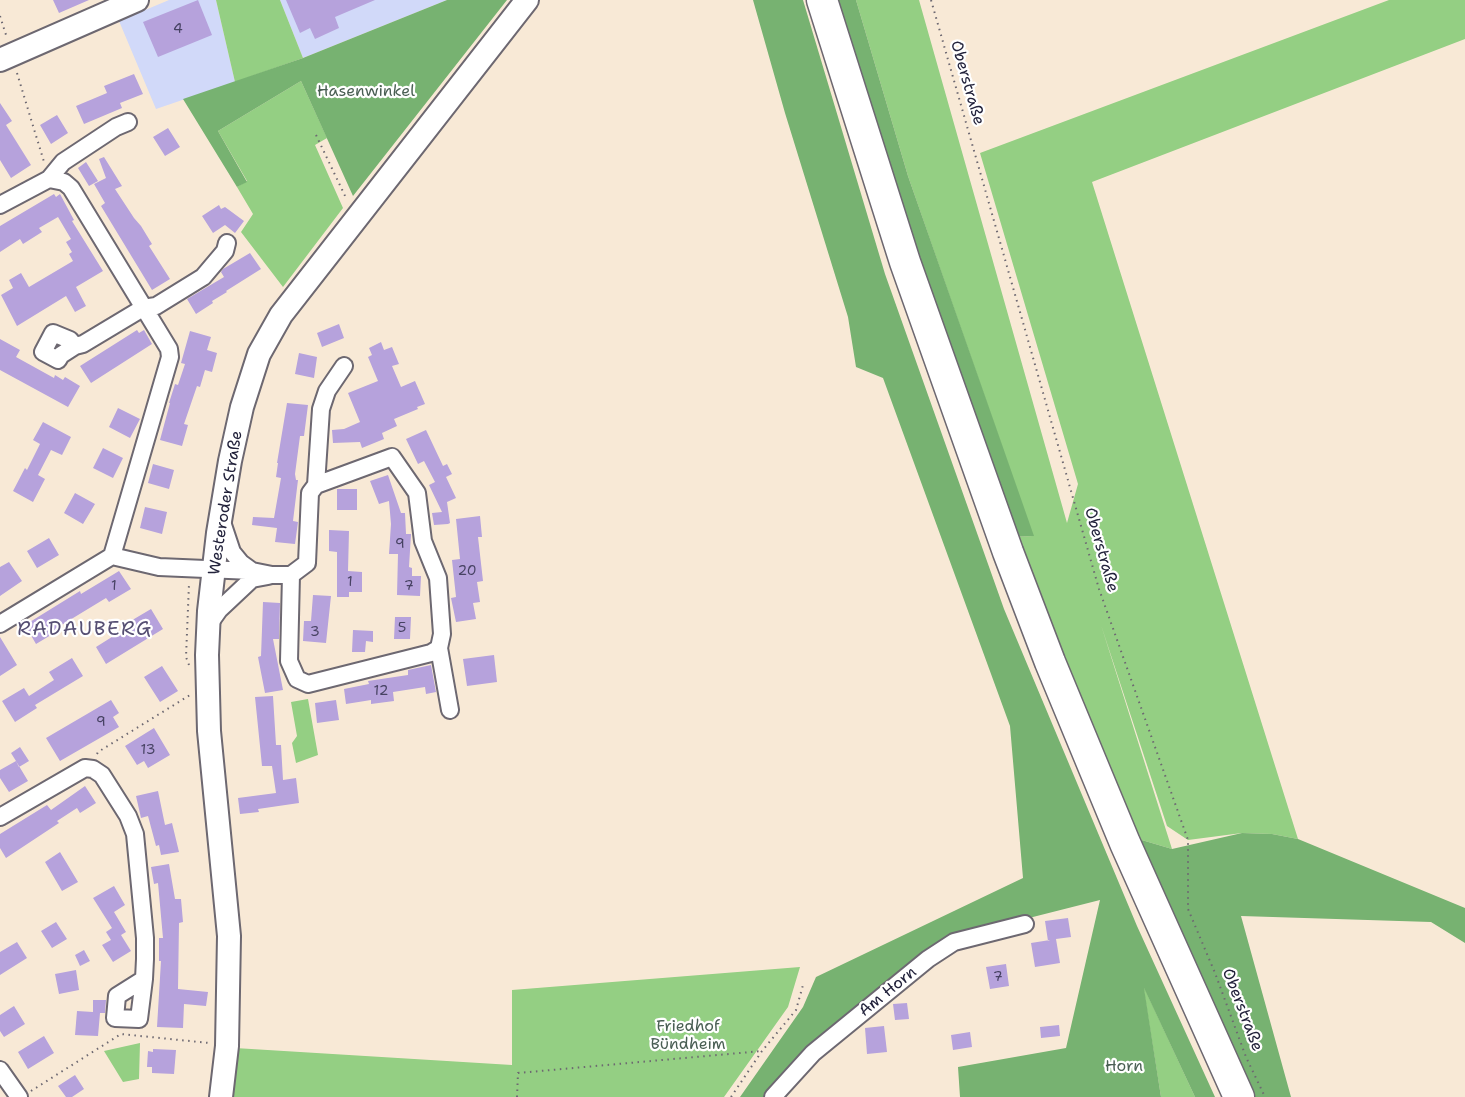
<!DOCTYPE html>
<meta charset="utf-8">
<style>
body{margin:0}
canvas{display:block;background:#f8e9d6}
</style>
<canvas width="1465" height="1097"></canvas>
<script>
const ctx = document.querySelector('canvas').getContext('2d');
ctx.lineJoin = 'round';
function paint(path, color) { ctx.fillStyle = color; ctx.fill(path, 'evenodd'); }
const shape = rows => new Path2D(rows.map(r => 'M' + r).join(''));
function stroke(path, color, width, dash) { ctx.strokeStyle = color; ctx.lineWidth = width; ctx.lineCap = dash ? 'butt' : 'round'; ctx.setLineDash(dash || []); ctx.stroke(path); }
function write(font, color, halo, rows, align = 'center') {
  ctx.font = font + ' "Shantell Sans",sans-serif'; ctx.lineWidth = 4.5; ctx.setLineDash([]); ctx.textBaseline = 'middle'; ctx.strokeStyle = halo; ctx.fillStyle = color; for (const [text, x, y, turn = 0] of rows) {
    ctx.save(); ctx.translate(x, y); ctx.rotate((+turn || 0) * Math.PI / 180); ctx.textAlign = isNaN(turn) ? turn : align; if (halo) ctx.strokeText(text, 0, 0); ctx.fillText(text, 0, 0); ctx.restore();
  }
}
const built = shape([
 [169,0,216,0,235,82,156,109,119,21],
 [280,0,447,0,303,58]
]);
const green = shape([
 [216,0,280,0,303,58,235,82],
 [856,0,919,0,1067,523,1078,484,980,153,1389,0,1465,0,1465,39,1092,182,1298,839,1272,834,1242,833,1188,840,1167,826,1101,625,1172,849,1135,838,1012,537,1033,536,908,176],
 [301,81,327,138,315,145,343,208,283,287,241,232,253,214,237,187,247,181,218,131],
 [308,699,318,755,296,763,292,743,297,736,291,702],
 [800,967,788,1007,724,1097,228,1097,235,1048,512,1065,512,990],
 [1143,985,1195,1097,1161,1097],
 [140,1043,139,1079,123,1082,104,1051]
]);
const forest = shape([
 [447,0,507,0,353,196,301,81,218,131,247,182,237,187,183,99,303,58],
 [753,0,803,0,885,274,1004,609,1137,926,1215,1097,1195,1097,1144,988,1161,1097,960,1097,958,1067,1066,1048,1100,900,950,938,792,1080,781,1097,740,1097,803,1007,816,977,1023,878,1010,726,883,378,856,367,848,317,785,113],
 [833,0,856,0,908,176,1034,536,1012,537],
 [1242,833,1272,834,1298,839,1465,908,1465,943,1431,922,1241,916,1291,1097,1249,1097,1135,838,1172,849]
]);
const building = shape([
 [53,0,89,0,59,13],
 [198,0,212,35,158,57,143,22],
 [286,0,375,0,335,17,339,28,315,39,310,28,300,33],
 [134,74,143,94,120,103,122,108,84,124,76,106,107,93,104,86],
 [0,103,12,121,6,125,31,165,11,178,0,160],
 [57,115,68,133,51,144,40,125],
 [168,128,180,147,165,156,153,137],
 [104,157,122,186,115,189,134,218,141,226,152,244,149,246,170,279,152,290,101,206,105,203,94,184,106,178,99,159],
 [86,162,98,181,89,186,78,168],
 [54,194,56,197,60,194,74,220,72,221,103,271,76,287,86,306,75,312,66,296,17,326,1,295,13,288,9,280,21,273,29,287,73,261,69,254,72,252,66,242,71,239,58,217,39,228,42,232,23,244,20,239,0,252,0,226],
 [219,205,221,209,225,207,244,221,235,233,225,225,213,233,202,216],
 [250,253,261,269,226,291,227,292,212,301,213,303,196,314,187,299,224,277,221,272,223,269],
 [339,324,344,338,322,347,317,333],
 [137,330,139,333,144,330,152,344,91,383,80,366],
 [190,331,211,337,207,350,217,353,212,372,205,370,200,387,197,386,184,424,188,425,182,446,160,440,170,403,169,403,175,384,178,385,185,364,181,363],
 [0,339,20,350,16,357,54,378,55,375,63,380,65,377,80,386,68,407,0,370],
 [381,342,384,350,392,347,399,364,392,366,401,387,415,381,425,404,417,407,418,409,394,419,397,426,382,433,384,439,362,448,360,442,333,443,332,430,344,429,360,422,348,393,378,381,368,357,372,355,369,348],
 [299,353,317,357,314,378,295,374],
 [287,403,308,405,304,436,300,436,295,474,296,480,298,480,293,521,298,522,295,544,275,542,277,528,252,525,253,517,274,518,281,478,276,477,278,463,277,463],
 [118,408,140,419,130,438,109,427],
 [43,422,71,437,62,455,51,450,38,475,45,479,33,502,13,491,25,468,27,470,40,444,33,440],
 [426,430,443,466,447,464,452,474,446,477,456,498,447,502,450,523,448,524,434,525,432,513,442,512,429,485,435,482,424,461,418,464,406,439],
 [103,448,123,458,113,478,93,468],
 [153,464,174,470,169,489,148,483],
 [388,475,401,513,405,513,406,534,411,534,409,567,412,568,412,576,421,576,420,596,397,595,398,554,389,554,391,524,389,501,379,504,370,481],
 [337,489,357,489,357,510,337,510],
 [75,493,95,504,83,524,64,513],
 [145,507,167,512,162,534,140,528],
 [480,516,482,537,478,537,483,581,477,582,480,602,473,603,476,619,456,622,451,598,456,597,452,560,460,559,456,519],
 [329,530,349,531,348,571,362,572,362,592,349,592,349,597,337,597,337,552,329,551],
 [49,538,59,555,37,568,27,551],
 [9,562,22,581,0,596,0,567],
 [119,571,131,589,109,602,106,598,55,629,56,632,36,644,25,625,80,591,81,594],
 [313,595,331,596,326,643,303,641,304,621,311,621],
 [263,602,280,603,279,639,273,639,283,690,265,693,258,657,261,656],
 [151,609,163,629,106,664,96,647,131,625,129,622],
 [395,617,411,617,410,639,394,639],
 [353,630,373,631,373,642,366,641,365,652,352,652],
 [0,637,17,665,0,676],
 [494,655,497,682,467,686,463,659],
 [72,658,83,676,35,705,37,708,15,722,2,701,24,688,29,696,54,680,49,672],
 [431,665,436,692,426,694,425,687,393,692,394,701,371,704,371,700,346,704,344,689,369,684,368,681,408,675,408,670],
 [162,666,178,691,160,702,144,677],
 [273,696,276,745,281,745,283,780,296,778,299,803,258,809,259,812,240,814,238,798,276,793,272,766,262,766,255,697],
 [111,700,119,713,113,717,119,727,60,761,46,738],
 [336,700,339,720,317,723,315,703],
 [154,728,170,755,148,768,144,761,137,765,125,746],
 [20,747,29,761,19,767,16,761,28,781,9,792,0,778,0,770,16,761,11,753],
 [85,786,96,803,80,813,77,808,57,821,59,823,6,858,0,848,0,834,47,805,51,810],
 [158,791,165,825,172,823,179,852,161,855,159,845,156,846,148,816,141,818,136,796],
 [60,852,78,882,62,891,45,862],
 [169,864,175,899,181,899,183,922,179,923,178,989,208,992,206,1006,184,1004,183,1028,157,1027,161,961,159,961,159,938,163,938,158,883,154,884,151,867],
 [114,886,125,905,114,912,126,932,121,935,131,951,113,962,102,945,111,940,106,932,112,928,93,898],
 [1068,918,1071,937,1056,939,1060,963,1035,967,1031,943,1050,940,1048,941,1045,921],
 [56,922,67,939,52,948,41,931],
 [17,942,27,958,0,975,0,952],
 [84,950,90,961,80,966,75,955],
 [1006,964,1009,986,990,989,986,967],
 [76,970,79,990,59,994,55,974],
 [93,1000,106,1000,105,1013,100,1013,98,1036,75,1035,77,1011,93,1012],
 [907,1003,909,1019,895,1020,893,1004],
 [14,1006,25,1024,4,1037,0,1031,0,1015],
 [1059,1025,1060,1036,1041,1038,1040,1027],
 [884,1026,887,1052,867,1054,865,1028],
 [970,1032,972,1047,953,1050,951,1035],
 [44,1036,54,1053,28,1069,18,1052],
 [153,1049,176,1050,174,1074,152,1073,152,1067,147,1067,148,1051,153,1052],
 [75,1075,84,1089,72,1097,66,1097,58,1086]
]);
const path = shape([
 [931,0,1099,589,1188,840,1188,909,1215,973,1246,1057,1265,1097],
 [0,16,7,38],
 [17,73,44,162],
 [316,135,347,200],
 [189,665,186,657,189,584],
 [97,754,98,752,190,695],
 [31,1091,121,1034,209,1043],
 [517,1097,518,1073,762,1051],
 [731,1097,762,1051,796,1010,803,985]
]);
const street = shape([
 [49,179,63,162,116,127,128,122],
 [0,205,49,179,64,182,71,188,169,349,170,357,112,556,0,624],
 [75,346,70,340,53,333,43,352,58,360,61,355,75,346,83,344,143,308,156,306,203,277,225,251,227,243],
 [316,485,321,409,327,391,344,366],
 [222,522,232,552,241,563,252,571],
 [112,556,159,567,252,571,272,575,291,575,307,563,310,493,316,485,392,457,417,493,423,541,438,578,442,634,439,648,431,653,308,684,297,679,289,661,291,575],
 [209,624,219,610,252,579,268,576],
 [439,648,450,710],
 [0,817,85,768,93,769,102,775,128,816,135,834,145,938,145,959,144,979,139,1019,115,1018,117,996,144,979],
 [0,1070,19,1097],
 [773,1097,813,1053,928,959,954,942,1025,924]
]);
const secondary = shape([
 [0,60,137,0],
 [221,1097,227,1046,229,936,209,731,207,655,209,611,218,533,230,461,242,407,259,354,281,315,527,0]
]);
const highway = shape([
 [822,0,905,262,1008,552,1050,662,1125,843,1239,1097]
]);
const numberNames = [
 ["4",178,29],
 ["9",400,544],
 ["20",467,571],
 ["1",350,582],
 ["1",114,586],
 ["7",409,586],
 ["5",402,628],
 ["3",315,632],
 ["12",381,691],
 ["9",101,722],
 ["13",148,750],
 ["7",998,977]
];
const streetNames = [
 ["Oberstraße",967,83,74],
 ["Westeroder Straße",226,503,-81],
 ["Oberstraße",1101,550,74],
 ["Am Horn",888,992,-39],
 ["Oberstraße",1242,1010,69]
];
const parkNames = [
 ["Hasenwinkel",366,92],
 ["Friedhof",688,1027],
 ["Bündheim",688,1045],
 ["Horn",1124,1067]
];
const quarterNames = [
 ["RADAUBERG",85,630]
];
paint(built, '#d1d9f9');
paint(green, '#94cf83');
paint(forest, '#77b271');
paint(building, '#b6a2dc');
stroke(street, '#6d6871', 20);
stroke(secondary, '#6d6871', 26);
stroke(highway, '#6d6871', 33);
stroke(path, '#6d6871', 2, [1.5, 4.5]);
stroke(street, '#fff', 16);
stroke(secondary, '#fff', 22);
stroke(highway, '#fff', 30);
write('14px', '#474263', null, numberNames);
write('16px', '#22223b', '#fff', streetNames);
write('16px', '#4a5f54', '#fff', parkNames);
ctx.letterSpacing = '1.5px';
write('20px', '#564f73', '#fff', quarterNames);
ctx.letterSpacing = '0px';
</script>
